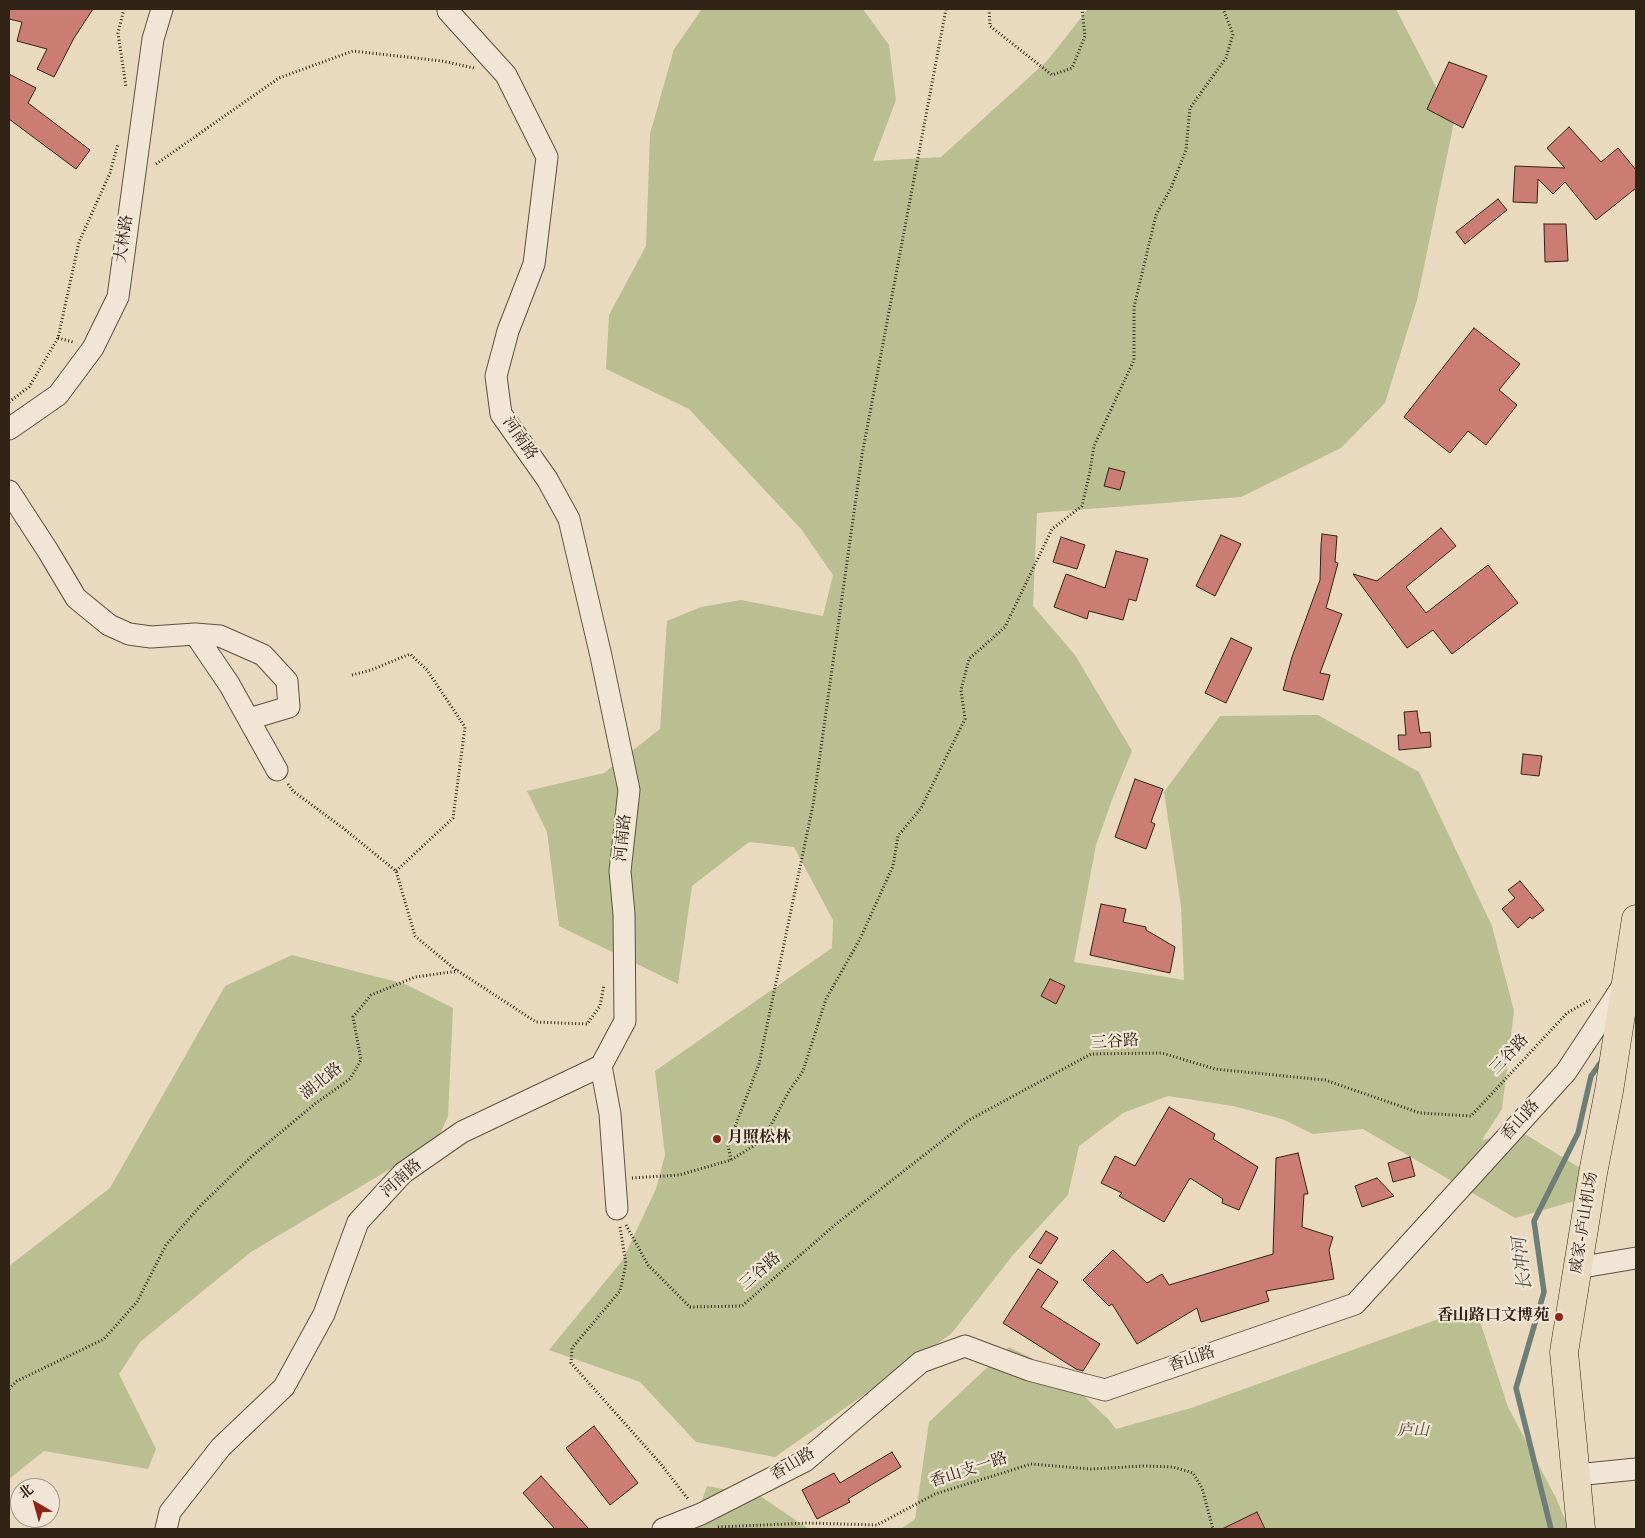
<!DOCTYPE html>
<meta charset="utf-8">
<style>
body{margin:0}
#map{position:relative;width:1645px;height:1538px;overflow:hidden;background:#e9d9be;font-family:"IM FELL Double Pica","Noto Serif SC",serif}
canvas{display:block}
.frame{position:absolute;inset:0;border:10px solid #312316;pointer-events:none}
.north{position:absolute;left:10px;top:1478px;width:50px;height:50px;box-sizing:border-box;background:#f1e6d5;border:1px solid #a49889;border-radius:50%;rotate:322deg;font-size:14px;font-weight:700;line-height:20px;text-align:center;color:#312316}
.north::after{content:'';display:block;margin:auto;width:18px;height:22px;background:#8f2418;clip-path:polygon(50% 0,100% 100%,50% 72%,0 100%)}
</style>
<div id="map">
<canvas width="1645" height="1538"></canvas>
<div class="frame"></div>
<div class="north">北</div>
</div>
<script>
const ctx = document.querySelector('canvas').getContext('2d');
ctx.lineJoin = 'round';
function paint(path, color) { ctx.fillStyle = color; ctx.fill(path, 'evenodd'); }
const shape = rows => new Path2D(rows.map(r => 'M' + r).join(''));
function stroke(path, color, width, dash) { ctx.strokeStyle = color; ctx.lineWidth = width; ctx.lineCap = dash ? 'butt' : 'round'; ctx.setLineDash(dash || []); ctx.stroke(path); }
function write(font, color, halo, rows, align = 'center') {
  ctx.font = font + ' "IM FELL Double Pica","Noto Serif SC",serif'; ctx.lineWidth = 4.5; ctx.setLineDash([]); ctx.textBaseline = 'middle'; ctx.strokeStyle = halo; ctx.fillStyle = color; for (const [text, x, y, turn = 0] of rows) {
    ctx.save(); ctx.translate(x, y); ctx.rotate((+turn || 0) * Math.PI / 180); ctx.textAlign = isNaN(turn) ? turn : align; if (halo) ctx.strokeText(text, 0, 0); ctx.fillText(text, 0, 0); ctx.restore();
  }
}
const green = shape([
 [702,9,863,9,889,45,896,100,873,161,941,157,1047,61,1088,9,1396,9,1454,122,1417,300,1385,403,1341,448,1241,497,1037,513,1033,606,1075,655,1132,751,1113,797,1096,845,1074,962,1184,980,1181,906,1164,792,1220,716,1318,715,1419,772,1492,926,1514,1011,1502,1109,1482,1140,1520,1131,1580,1168,1575,1201,1515,1218,1363,1129,1313,1134,1282,1119,1233,1106,1168,1096,1123,1113,1079,1146,1068,1195,1013,1255,951,1334,775,1457,696,1442,640,1382,549,1350,622,1261,656,1189,665,1155,655,1071,832,948,833,920,794,847,749,842,692,886,678,984,559,926,547,832,527,791,604,773,660,729,667,621,701,607,741,600,823,616,833,575,801,529,689,409,606,369,609,315,646,246,650,134,674,49],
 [292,955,405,984,453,1008,448,1116,437,1141,251,1252,140,1342,119,1374,156,1449,148,1469,44,1451,9,1479,9,1266,110,1188,225,986],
 [1475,1306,1508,1407,1556,1498,1569,1529,901,1529,915,1519,929,1422,1009,1347,1059,1372,1109,1420,1116,1429,1191,1408],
 [707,1486,760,1496,809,1529,692,1529]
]);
const stream = shape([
 [1551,1529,1516,1388,1544,1292,1534,1221,1578,1133,1591,1076,1603,1059]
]);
const building = shape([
 [9,9,93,9,74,38,54,77,37,69,47,49,17,41,22,22,9,19,9,9],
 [1449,62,1487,76,1463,128,1427,109,1449,62],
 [9,74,36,88,28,103,90,150,76,169,9,119,9,74],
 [1569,127,1601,162,1618,148,1636,170,1636,188,1596,220,1565,182,1553,194,1538,179,1537,203,1513,202,1515,166,1565,168,1547,148,1569,127],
 [1498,199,1507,210,1465,244,1456,232,1498,199],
 [1544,224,1566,224,1568,261,1545,262,1544,224],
 [1474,328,1520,364,1499,390,1517,405,1486,445,1468,431,1450,453,1404,417,1474,328],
 [1109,468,1125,472,1120,490,1104,486,1109,468],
 [1441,528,1456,546,1406,587,1426,613,1488,565,1518,603,1452,654,1433,630,1407,648,1353,574,1377,581,1441,528],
 [1322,534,1337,536,1335,562,1338,563,1326,608,1342,614,1320,673,1330,675,1323,700,1283,690,1292,657,1320,580,1321,545,1322,534],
 [1221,535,1241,544,1215,596,1196,586,1221,535],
 [1061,537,1085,545,1077,569,1053,562,1061,537],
 [1116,551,1148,559,1136,601,1129,599,1123,620,1089,611,1087,619,1054,607,1066,574,1105,588,1116,551],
 [1231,638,1252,648,1226,703,1205,693,1231,638],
 [1417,711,1420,733,1430,732,1431,747,1399,750,1398,735,1406,735,1404,712,1417,711],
 [1523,754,1542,756,1539,776,1521,774,1523,754],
 [1135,779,1163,789,1151,822,1155,824,1146,849,1115,837,1135,779],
 [1520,881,1544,910,1532,919,1530,917,1518,928,1502,909,1515,898,1508,890,1520,881],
 [1101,904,1126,909,1123,922,1146,927,1146,930,1175,947,1170,973,1090,955,1101,904],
 [1050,979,1065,986,1056,1004,1041,996,1050,979],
 [1169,1107,1215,1134,1213,1139,1258,1167,1239,1210,1222,1203,1223,1199,1190,1178,1164,1222,1119,1196,1122,1193,1101,1183,1115,1156,1135,1166,1169,1107],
 [1298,1153,1308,1194,1304,1194,1302,1227,1333,1237,1329,1250,1334,1279,1266,1291,1269,1301,1201,1322,1197,1308,1137,1344,1112,1304,1109,1306,1083,1280,1113,1250,1147,1283,1162,1274,1169,1285,1273,1254,1276,1158,1298,1153],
 [1410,1157,1415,1176,1393,1182,1388,1163,1410,1157],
 [1377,1178,1394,1196,1362,1207,1355,1186,1377,1178],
 [1046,1231,1058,1238,1041,1264,1029,1257,1046,1231],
 [1038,1269,1058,1282,1041,1307,1100,1344,1083,1371,1076,1369,1003,1323,1038,1269],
 [594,1426,638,1483,610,1505,566,1448,594,1426],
 [892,1452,901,1467,848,1499,850,1502,817,1519,802,1490,834,1473,840,1483,892,1452],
 [541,1476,589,1529,555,1529,523,1493,541,1476],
 [1257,1512,1265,1529,1222,1529,1257,1512]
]);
const path = shape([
 [124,9,118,33,126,87],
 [989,9,990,26,1052,75,1072,68,1085,36,1082,9],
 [156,164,279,78,353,51,442,61,474,68],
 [58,338,73,342],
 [9,402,29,387,58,338,79,242,110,173,118,144],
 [352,675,371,670,410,654,427,670,465,727,453,818,396,871],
 [288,784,293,791,343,828,396,871,415,936,457,971],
 [731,1160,728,1145,759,1064,813,805,862,455,946,9],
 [632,1178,679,1175,731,1160,763,1140,789,1091,803,1071,826,999,860,939,893,866,898,836,921,808,965,719,961,690,969,659,1005,627,1052,529,1082,506,1090,471,1094,446,1134,360,1134,307,1156,215,1171,188,1186,150,1190,108,1226,58,1233,34,1223,9],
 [626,1225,648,1265,690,1307,742,1306,836,1224,969,1120,1091,1054,1162,1053,1215,1069,1325,1080,1420,1113,1471,1116,1567,1013,1590,1000],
 [620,1227,626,1264,620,1291,572,1348,571,1363,660,1463,688,1499],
 [9,1389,17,1381,104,1339,137,1302,166,1245,202,1204,251,1157,316,1103,350,1079,361,1060,353,1017,371,995,415,977,458,971,536,1022,587,1024,600,1006,604,985],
 [718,1527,808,1523,877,1525,935,1494,1031,1464,1091,1469,1144,1466,1173,1467,1193,1473,1202,1488,1213,1529]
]);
const minor = shape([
 [9,429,58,395,93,348,118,297,153,39,162,9],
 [9,491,48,551,76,598,109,625,129,634,151,637,195,634,229,684,277,770],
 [195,634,220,636,263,655,287,681,289,707,249,719],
 [601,1066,610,1114,617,1209],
 [1577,1268,1636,1258],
 [1576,1475,1636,1469],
 [166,1529,170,1512,221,1447,284,1387,324,1314,358,1222,403,1173,462,1132,601,1066,625,1021,624,914,620,871,629,790,601,656,569,519,547,479,501,414,496,376,508,331,534,264,547,157,506,75,448,11,448,9],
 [663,1529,701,1514,805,1461,921,1362,965,1346,1029,1370,1105,1390,1355,1304,1566,1072,1624,984]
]);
const major = shape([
 [1581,1529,1564,1352,1593,1173,1609,1091,1636,919]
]);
const markers = [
 [717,1139,5,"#8f2418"],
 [1559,1317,5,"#8f2418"]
];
const streetNames = [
 ["大林路",125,239,-82],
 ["河南路",519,439,55],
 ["河南路",624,838,-84],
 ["三谷路",1115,1043,-4],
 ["三谷路",1510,1055,-47],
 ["湖北路",322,1082,-39],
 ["香山路",1521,1121,-48],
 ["河南路",402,1179,-42],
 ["威家-庐山机场",1585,1223,-81],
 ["三谷路",761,1272,-41],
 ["香山路",1192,1360,-19],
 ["香山路",793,1465,-31],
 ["香山支一路",969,1471,-18]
];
const poiNames = [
 ["月照松林",727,1139],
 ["香山路口文博苑",1549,1317,"right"]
];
const parkNames = [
 ["庐山",1413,1432]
];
const waterNames = [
 ["长冲河",1524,1264,-97]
];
paint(green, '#b9bf90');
stroke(stream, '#6f7d77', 5.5);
paint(building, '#cb7d73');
stroke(building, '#312316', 1);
stroke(minor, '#5f5040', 23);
stroke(major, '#312316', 29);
stroke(path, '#312316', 3, [1, 2.5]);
stroke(minor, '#f1e6d5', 21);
stroke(major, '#e9d9be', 28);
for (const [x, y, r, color] of markers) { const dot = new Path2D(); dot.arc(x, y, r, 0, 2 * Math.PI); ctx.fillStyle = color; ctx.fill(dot); stroke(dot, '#f1e6d5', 2); }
write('16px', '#312316', '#f1e6d5', streetNames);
write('bold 16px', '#312316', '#f1e6d5', poiNames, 'left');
write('italic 16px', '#534a34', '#f1e6d5', parkNames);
write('italic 18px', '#505046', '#f1e6d5', waterNames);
</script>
